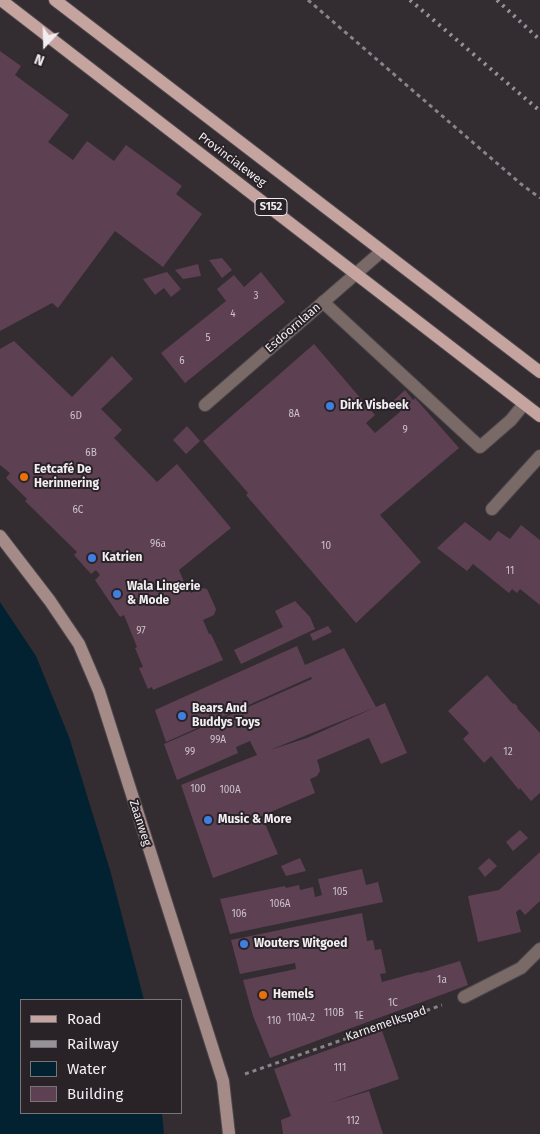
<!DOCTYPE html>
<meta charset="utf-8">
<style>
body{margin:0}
#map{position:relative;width:540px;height:1134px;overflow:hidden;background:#332d32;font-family:"Fira Sans",sans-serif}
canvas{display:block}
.legend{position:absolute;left:20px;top:999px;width:162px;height:115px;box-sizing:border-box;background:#292328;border:1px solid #797478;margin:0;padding:6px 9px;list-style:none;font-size:15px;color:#f1edf1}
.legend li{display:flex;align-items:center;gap:10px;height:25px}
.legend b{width:25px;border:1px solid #797478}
.north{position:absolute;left:20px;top:20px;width:50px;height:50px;-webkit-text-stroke:4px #292328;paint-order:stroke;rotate:201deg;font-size:14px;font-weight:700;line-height:20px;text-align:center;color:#f1edf1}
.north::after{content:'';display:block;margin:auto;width:18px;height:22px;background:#f1edf1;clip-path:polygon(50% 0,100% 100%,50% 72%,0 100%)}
</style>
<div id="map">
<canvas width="540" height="1134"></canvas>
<ul class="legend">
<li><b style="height:6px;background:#c5a49f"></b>Road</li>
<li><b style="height:6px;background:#979297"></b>Railway</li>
<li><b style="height:14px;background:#022231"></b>Water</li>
<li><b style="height:14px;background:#5d4052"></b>Building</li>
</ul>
<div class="north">N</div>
</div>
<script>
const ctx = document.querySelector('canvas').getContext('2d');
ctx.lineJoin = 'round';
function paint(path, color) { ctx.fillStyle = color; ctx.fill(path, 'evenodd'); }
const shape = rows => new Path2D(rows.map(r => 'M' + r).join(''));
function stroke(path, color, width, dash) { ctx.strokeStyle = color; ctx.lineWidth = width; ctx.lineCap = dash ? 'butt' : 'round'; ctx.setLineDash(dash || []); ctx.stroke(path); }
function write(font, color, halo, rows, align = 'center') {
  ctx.font = font + ' "Fira Sans",sans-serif'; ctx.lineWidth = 4; ctx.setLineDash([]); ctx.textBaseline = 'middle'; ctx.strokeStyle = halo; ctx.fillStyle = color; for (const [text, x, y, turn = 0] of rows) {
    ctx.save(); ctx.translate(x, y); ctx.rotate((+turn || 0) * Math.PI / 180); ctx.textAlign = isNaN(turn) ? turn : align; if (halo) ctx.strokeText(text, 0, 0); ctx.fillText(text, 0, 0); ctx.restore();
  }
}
const water = shape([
 [0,602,36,656,69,737,110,870,144,1000,21,1000,21,1113,162,1113,164,1134,0,1134]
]);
const building = shape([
 [0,51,21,66,15,75,69,115,48,142,73,160,87,141,114,161,126,145,182,186,176,194,202,214,163,267,115,231,58,308,52,303,0,331],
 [222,258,232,270,222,278,209,260],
 [198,264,201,276,183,279,175,270],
 [167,272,181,289,171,297,164,288,155,295,143,279],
 [261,272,285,302,185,383,161,353,226,301,217,289,234,275,244,287],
 [14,341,72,397,112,356,133,379,101,409,122,430,114,438,157,482,177,464,231,528,179,570,188,591,190,590,191,593,202,588,207,589,216,609,214,615,203,620,209,634,211,634,223,660,153,690,152,687,148,689,139,668,143,667,135,648,137,647,124,615,120,617,95,580,100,575,96,570,91,574,74,555,77,552,25,501,27,499,6,478,10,473,0,465,0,349],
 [314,344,375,415,366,423,375,433,401,411,393,401,405,390,413,400,415,398,459,448,380,515,421,562,356,623,246,495,248,493,203,441],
 [187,426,200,441,186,454,173,440],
 [465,522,490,541,498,531,510,539,521,525,540,540,540,605,520,589,517,593,512,589,509,593,473,564,467,571,437,548],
 [295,601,310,617,315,629,241,664,234,650,283,627,275,611],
 [328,626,332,632,313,641,310,634],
 [297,646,305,665,344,648,376,707,270,750,307,738,385,703,407,753,381,764,369,738,317,760,319,766,320,771,317,776,310,779,315,793,238,826,262,817,278,854,213,878,181,785,257,755,250,741,236,747,238,753,177,780,164,744,312,679,311,677,166,742,155,710],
 [487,675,513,704,514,703,518,707,517,708,540,733,540,793,531,801,520,788,519,790,491,756,484,763,463,739,469,733,448,711],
 [520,830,528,838,513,851,506,842],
 [540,852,540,901,525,915,520,909,516,912,521,932,478,942,468,896,499,890],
 [300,858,306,871,286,876,281,866],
 [489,858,497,866,485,877,478,868],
 [362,869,366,885,378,882,383,902,230,934,220,899,285,886,286,888,299,885,300,890,313,887,315,897,322,895,318,879],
 [362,913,367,941,373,940,375,950,381,949,386,973,380,974,382,982,419,972,420,973,460,961,468,985,270,1058,253,1016,243,980,296,969,295,963,240,974,231,940],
 [382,1031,399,1079,330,1103,369,1091,383,1134,283,1134,281,1120,291,1116,274,1069]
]);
const path = shape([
 [308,0,521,184,540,198],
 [245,1074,442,1005]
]);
const lane = shape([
 [323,302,480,447,511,420,524,404],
 [492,509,540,456],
 [464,997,521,968,540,949]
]);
const street = shape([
 [205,405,382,251]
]);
const secondary = shape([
 [0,536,50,601,79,644,99,691,223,1081,229,1134]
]);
const primary = shape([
 [1,0,540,416],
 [55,0,540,372]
]);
const rail = shape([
 [410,0,540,111],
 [497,0,540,40]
]);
const markers = [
 [330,406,5,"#3f7fe0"],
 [24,477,5,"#e8710a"],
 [92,558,5,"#3f7fe0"],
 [117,594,5,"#3f7fe0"],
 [182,716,5,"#3f7fe0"],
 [208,820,5,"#3f7fe0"],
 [244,944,5,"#3f7fe0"],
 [263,995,5,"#e8710a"]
];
const numberNames = [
 ["3",256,296],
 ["4",233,314],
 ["5",208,338],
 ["6",182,361],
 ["8A",294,414],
 ["6D",76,416],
 ["9",405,430],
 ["6B",91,453],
 ["6C",78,510],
 ["96a",158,544],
 ["10",326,546],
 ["11",510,571],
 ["97",141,631],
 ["99A",218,740],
 ["99",190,752],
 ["12",508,752],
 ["100",198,789],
 ["100A",230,790],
 ["105",340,892],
 ["106A",280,904],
 ["106",239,914],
 ["1a",442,980],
 ["1C",393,1003],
 ["110B",334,1013],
 ["1E",359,1016],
 ["110A-2",301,1018],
 ["110",274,1021],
 ["111",340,1068],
 ["112",353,1121]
];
const shields = [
 [271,207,32]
];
const shieldNames = [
 ["S152",271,207]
];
const streetNames = [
 ["Provincialeweg",232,160,37],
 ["Esdoornlaan",293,328,-41],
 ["Zaanweg",140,823,72],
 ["Karnemelkspad",386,1024,-19]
];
const poiNames = [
 ["Dirk Visbeek",340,406],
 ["Eetcafé De",34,470],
 ["Herinnering",34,484],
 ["Katrien",102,558],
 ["Wala Lingerie",127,587],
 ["& Mode",127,601],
 ["Bears And",192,709],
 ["Buddys Toys",192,723],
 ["Music & More",218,820],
 ["Wouters Witgoed",254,944],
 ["Hemels",273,995]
];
paint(water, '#022231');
paint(building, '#5d4052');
stroke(lane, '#4e484d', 14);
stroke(street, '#4e484d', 14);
stroke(secondary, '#4e484d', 14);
stroke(primary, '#4e484d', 14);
stroke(path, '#898489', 3, [4, 4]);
stroke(lane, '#7a6a67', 12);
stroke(street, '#7a6a67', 12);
stroke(secondary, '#a58b87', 12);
stroke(primary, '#c5a49f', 12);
stroke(rail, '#979297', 4, [2.5, 5]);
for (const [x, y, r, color] of markers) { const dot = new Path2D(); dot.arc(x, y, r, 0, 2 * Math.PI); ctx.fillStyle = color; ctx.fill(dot); stroke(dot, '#292328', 2); }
write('10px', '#ccc2c9', null, numberNames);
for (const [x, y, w] of shields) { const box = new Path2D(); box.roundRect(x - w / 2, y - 8.5, w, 17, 4); ctx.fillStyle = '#292328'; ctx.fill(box); stroke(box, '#f1edf1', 1); }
write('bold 11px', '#f1edf1', null, shieldNames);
write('12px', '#f1edf1', '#292328', streetNames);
write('bold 12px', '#f1edf1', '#292328', poiNames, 'left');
</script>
